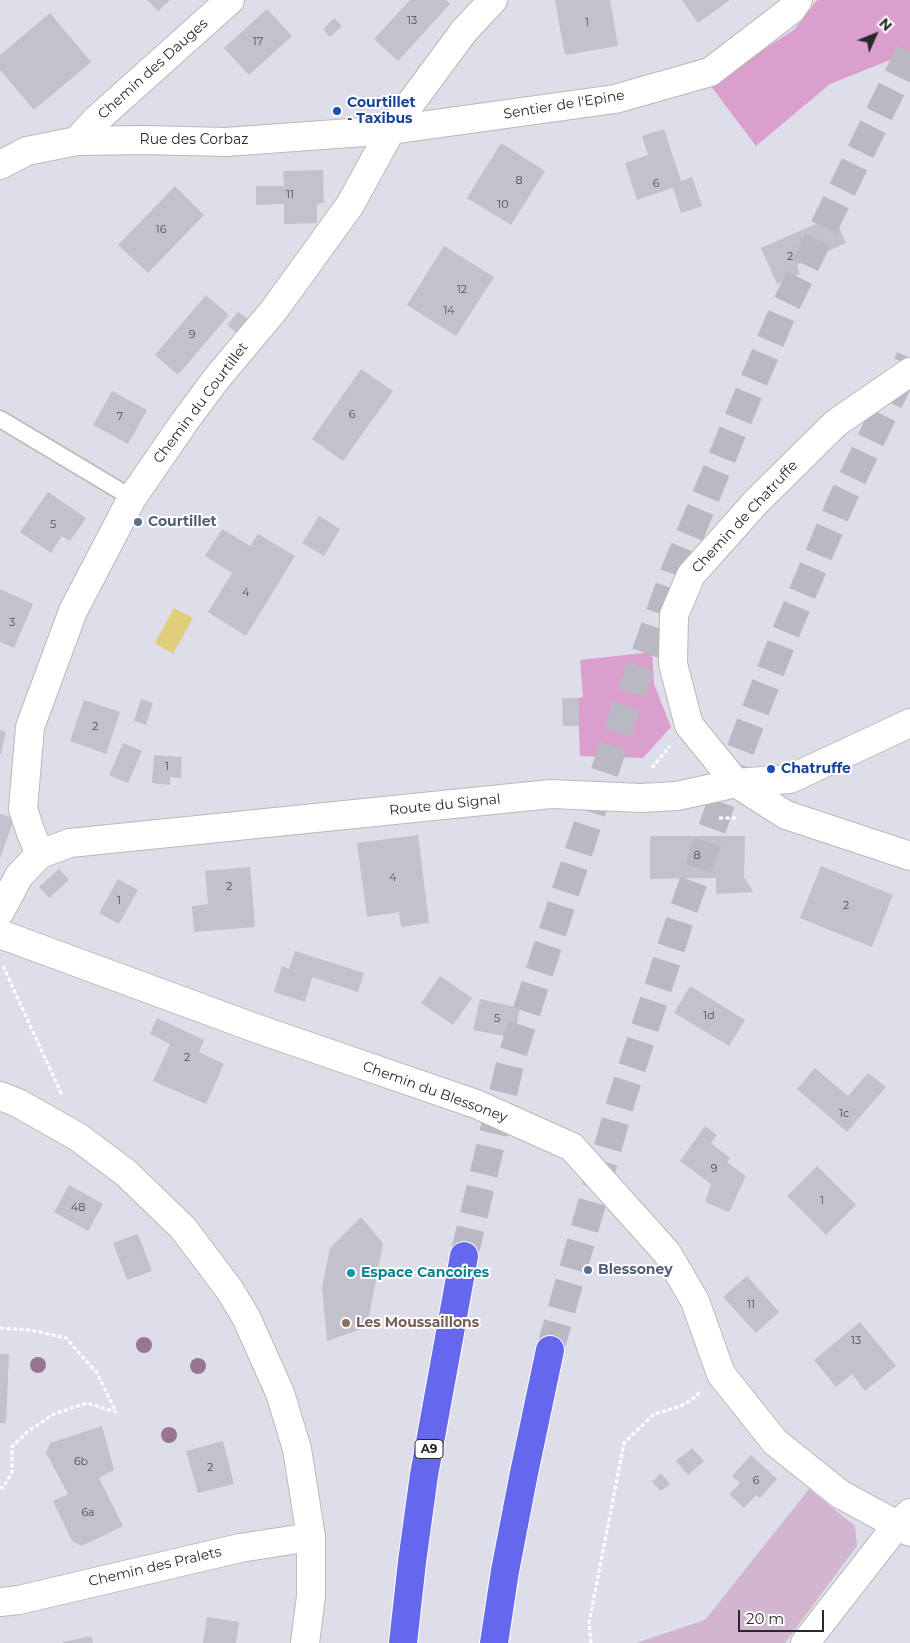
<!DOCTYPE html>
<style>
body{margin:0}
#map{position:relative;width:910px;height:1643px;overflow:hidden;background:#deddea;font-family:Montserrat,sans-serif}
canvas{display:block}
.north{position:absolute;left:850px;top:10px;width:50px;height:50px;-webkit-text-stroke:4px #fff;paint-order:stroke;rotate:46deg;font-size:14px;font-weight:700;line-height:20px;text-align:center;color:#292929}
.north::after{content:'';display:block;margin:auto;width:18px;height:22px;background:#292929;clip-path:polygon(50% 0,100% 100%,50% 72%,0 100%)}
.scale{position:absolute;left:738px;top:1610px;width:86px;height:22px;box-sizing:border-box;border:2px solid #292929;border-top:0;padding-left:6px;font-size:15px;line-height:18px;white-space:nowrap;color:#292929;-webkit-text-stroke:4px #fff;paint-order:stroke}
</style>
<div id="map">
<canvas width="910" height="1643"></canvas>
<div class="north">N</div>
<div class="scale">20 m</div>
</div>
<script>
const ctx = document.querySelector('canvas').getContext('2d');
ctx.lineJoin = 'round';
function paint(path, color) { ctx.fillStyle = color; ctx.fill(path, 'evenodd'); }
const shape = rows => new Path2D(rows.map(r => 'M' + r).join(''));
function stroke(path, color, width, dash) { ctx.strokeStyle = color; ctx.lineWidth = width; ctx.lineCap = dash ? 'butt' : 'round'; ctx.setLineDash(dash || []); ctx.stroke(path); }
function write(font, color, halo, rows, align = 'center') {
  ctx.font = font + ' Montserrat,sans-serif'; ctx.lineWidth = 4; ctx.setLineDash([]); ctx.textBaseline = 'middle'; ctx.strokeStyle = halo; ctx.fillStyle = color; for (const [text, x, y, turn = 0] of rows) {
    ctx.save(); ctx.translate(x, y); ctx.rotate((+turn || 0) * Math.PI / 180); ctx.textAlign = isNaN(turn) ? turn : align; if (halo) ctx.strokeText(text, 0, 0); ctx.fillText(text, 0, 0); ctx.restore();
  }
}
const green = shape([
 [817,0,910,0,910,52,830,84,756,146,710,85,795,29],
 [652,652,654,684,671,727,643,758,580,756,578,698,583,697,580,660]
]);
const cemetery = shape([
 [809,1489,855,1526,857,1546,785,1643,636,1643,705,1620]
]);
const water = shape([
 [174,608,193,618,173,654,155,643]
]);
const building = shape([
 [147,0,170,0,158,11],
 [410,0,446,0,450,4,398,61,374,39],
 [555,0,610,0,618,46,565,55],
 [682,0,730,0,698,23],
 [267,9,292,36,249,75,224,48],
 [50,13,91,62,34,110,0,70,0,55],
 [334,18,342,26,330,37,323,29],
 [664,129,681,181,692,177,702,206,681,213,673,188,637,200,625,163,648,155,642,136],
 [501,143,545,171,511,225,467,198],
 [323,170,324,203,317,204,317,223,284,224,284,204,256,205,256,186,284,186,283,171],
 [175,186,204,215,148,273,118,245],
 [834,216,846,243,797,265,800,274,777,284,761,248],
 [444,246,494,277,456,336,407,305],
 [206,295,229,315,178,375,155,355],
 [238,312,248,319,237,333,227,325],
 [361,369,393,391,343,461,312,439],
 [112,391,147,410,128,444,93,425],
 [48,492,86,518,70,541,62,536,51,553,20,532],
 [319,516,340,529,324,556,302,543],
 [222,529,250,546,258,534,295,556,246,636,208,612,232,573,205,556],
 [0,589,33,604,14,648,0,642],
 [562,698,578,698,579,726,563,726],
 [141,699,153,703,146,725,134,721],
 [84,700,120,712,106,754,70,741],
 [0,730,6,732,1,754,0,754],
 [123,743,142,751,128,783,109,775],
 [154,755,182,757,181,778,170,777,170,785,152,783],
 [0,814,14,818,0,859],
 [418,835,429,923,401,927,399,912,367,917,357,843],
 [650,836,745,836,744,877,753,892,716,894,716,878,650,879],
 [821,866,893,895,872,947,800,918],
 [250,867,255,927,194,932,192,906,208,904,205,871],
 [59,869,69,880,49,898,39,887],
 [118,879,138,890,119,924,99,913],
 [295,951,364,973,358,992,312,977,305,1002,274,992,282,966,289,969],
 [440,976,472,998,453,1025,421,1003],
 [690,986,745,1020,729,1046,674,1013],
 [480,999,520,1008,514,1038,473,1030],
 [157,1018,204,1040,199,1052,224,1064,206,1104,153,1081,170,1044,150,1034],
 [815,1068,848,1096,868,1073,886,1087,847,1132,797,1089],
 [705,1126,717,1135,711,1143,730,1158,727,1162,746,1176,729,1212,705,1202,711,1184,680,1161],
 [817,1166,856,1205,826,1235,787,1196],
 [69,1185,103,1204,88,1231,54,1212],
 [361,1217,383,1243,367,1327,327,1341,322,1288,330,1248],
 [138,1234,152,1271,127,1280,113,1243],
 [747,1276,779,1312,756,1333,723,1297],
 [860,1322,896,1366,865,1391,852,1374,836,1387,814,1360],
 [0,1354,9,1354,6,1423,0,1423],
 [102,1426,114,1470,99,1478,123,1526,82,1546,72,1541,53,1501,68,1494,46,1453,50,1443],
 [223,1441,234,1484,198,1493,186,1451],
 [692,1448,704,1461,688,1475,676,1461],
 [751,1455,777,1479,760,1498,756,1495,744,1508,729,1494,740,1483,732,1476],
 [661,1473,670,1484,661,1491,652,1482],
 [207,1617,239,1622,236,1643,203,1643],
 [91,1636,93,1643,63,1643,63,1642]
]);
const highwayTunnel = shape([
 [464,1256,512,1056,620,725,674,573,783,311,910,51],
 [550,1350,622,1098,682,914,736,761,783,639,841,502,910,358]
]);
const path = shape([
 [652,768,670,746],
 [719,818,738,818],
 [3,966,62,1095],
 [0,1328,30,1330,66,1338,97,1373,116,1412],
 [0,1487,3,1488,12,1472,12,1447,27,1432,54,1414,87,1403,116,1412],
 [591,1643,589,1623,624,1443,654,1414,681,1406,697,1396,699,1392]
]);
const lane = shape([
 [0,419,132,498]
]);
const street = shape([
 [77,141,96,120,230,0],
 [0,165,27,151,77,141,143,140,226,142,391,130,615,99,710,72,791,10,798,0],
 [910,372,836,423,756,502,691,575,674,615,673,664,689,725,736,783,786,815,910,856],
 [40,854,31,833,23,809,30,727,73,611,132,498,185,421,217,378,274,310,350,205,391,130,464,31,493,0],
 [0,912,19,876,40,854,70,843,551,794,641,798,677,796,736,783,790,779,910,723],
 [0,934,258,1029,476,1104,572,1147,667,1253,695,1301,721,1374,775,1442,840,1494,910,1532],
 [0,1602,19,1600,240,1548,311,1537],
 [805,1643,897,1525,910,1513]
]);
const secondary = shape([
 [0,1096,18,1103,78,1137,126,1173,183,1228,229,1289,246,1317,280,1393,297,1449,311,1537,311,1596,305,1643]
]);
const highway = shape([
 [403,1643,412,1562,424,1475,464,1256],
 [494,1643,505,1571,524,1473,550,1350]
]);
const trees = [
 [144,1345],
 [38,1365],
 [198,1366],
 [169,1435]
];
const markers = [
 [337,111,5,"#1a4fb4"],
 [138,522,5,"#5c6f8a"],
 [771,769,5,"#1a4fb4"],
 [588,1270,5,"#5c6f8a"],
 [351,1273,5,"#0f9aa8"],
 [346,1323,5,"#8d6e63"]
];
const numberNames = [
 ["13",412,21],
 ["1",587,23],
 ["17",258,42],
 ["8",519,181],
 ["6",656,184],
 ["11",290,195],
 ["10",503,205],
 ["16",161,230],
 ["2",790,257],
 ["12",462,290],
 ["14",449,311],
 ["9",192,335],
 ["6",352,415],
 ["7",120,417],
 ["5",53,525],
 ["4",246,593],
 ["3",12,623],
 ["2",95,727],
 ["1",167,767],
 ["8",697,856],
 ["4",393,878],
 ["2",229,887],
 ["1",119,901],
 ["2",846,906],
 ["1d",709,1016],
 ["5",497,1019],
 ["2",187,1058],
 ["1c",844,1114],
 ["9",714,1169],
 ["1",822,1201],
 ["48",78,1208],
 ["11",751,1305],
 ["13",856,1341],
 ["6b",81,1462],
 ["2",210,1468],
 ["6",756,1481],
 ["6a",88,1513]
];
const shields = [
 [429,1449,28]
];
const shieldNames = [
 ["A9",429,1449]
];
const streetNames = [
 ["Chemin des Dauges",153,69,-42],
 ["Sentier de l'Epine",564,105,-9],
 ["Rue des Corbaz",194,140],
 ["Chemin du Courtillet",201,403,-53],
 ["Chemin de Chatruffe",745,517,-47],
 ["Route du Signal",445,805,-6],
 ["Chemin du Blessoney",435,1092,20],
 ["Chemin des Pralets",155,1567,-13]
];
const transitNames = [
 ["Courtillet",347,103],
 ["- Taxibus",347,119],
 ["Chatruffe",781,769]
];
const serviceNames = [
 ["Courtillet",148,522],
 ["Blessoney",598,1270]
];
const cultureNames = [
 ["Espace Cancoires",361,1273]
];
const educationNames = [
 ["Les Moussaillons",356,1323]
];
paint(green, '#db9fce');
paint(cemetery, '#d2b6d0');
paint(water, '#e1ce7b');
paint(building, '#c3c1cd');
stroke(highwayTunnel, '#bab9c3', 28, [28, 14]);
stroke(lane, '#b7bcb0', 19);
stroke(street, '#b7bcb0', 30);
stroke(secondary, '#b7bcb0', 30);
stroke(highway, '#fff', 30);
stroke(path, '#fff', 3, [4, 2.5]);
stroke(lane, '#fff', 16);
stroke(street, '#fff', 28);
stroke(secondary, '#fff', 28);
stroke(highway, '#6567ed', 28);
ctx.fillStyle = '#987691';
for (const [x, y] of trees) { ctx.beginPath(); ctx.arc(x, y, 8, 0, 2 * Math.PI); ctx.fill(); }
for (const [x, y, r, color] of markers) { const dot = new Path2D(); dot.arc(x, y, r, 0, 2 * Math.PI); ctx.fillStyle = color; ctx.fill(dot); stroke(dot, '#fff', 2); }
write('11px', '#504f52', null, numberNames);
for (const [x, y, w] of shields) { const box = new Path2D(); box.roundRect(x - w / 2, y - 9.5, w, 19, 4); ctx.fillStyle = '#fff'; ctx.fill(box); stroke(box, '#292929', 1); }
write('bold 12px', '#292929', null, shieldNames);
write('14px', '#292929', '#fff', streetNames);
write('bold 14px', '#164399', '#fff', transitNames, 'left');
write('bold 14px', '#4e5e75', '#fff', serviceNames, 'left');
write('bold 14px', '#0d838f', '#fff', cultureNames, 'left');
write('bold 14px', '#785e54', '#fff', educationNames, 'left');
</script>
